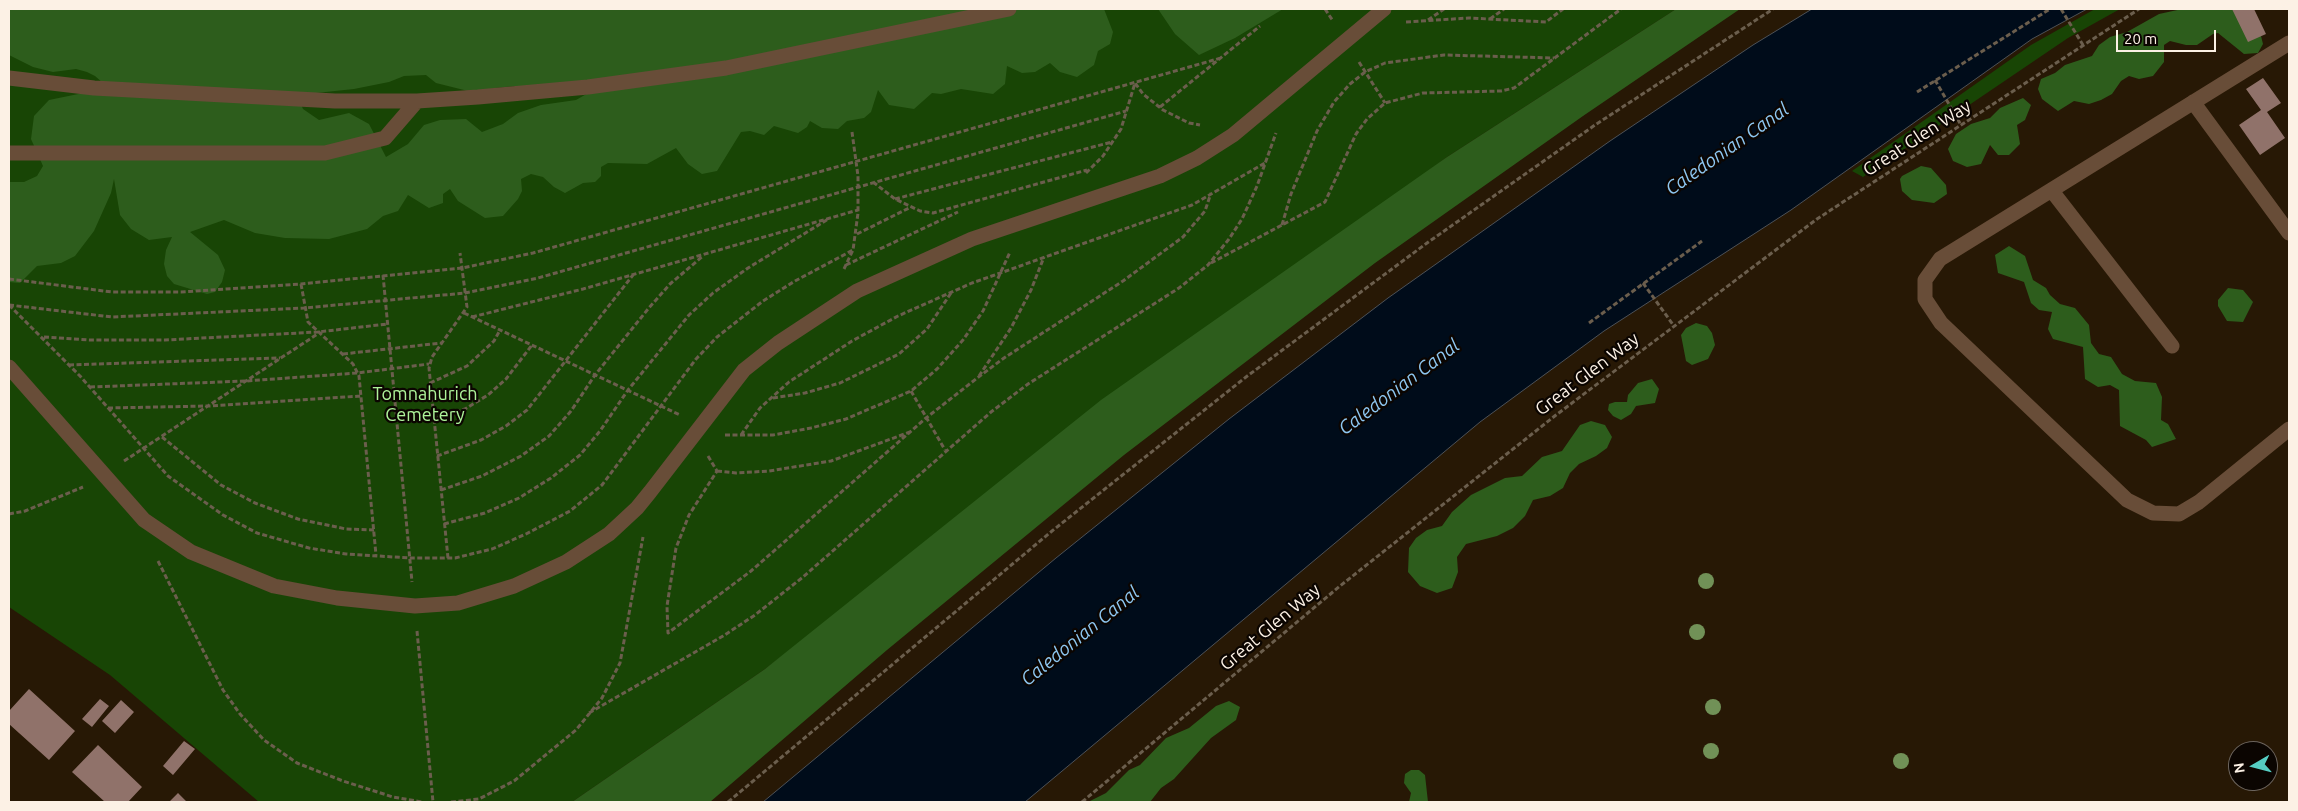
<!DOCTYPE html>
<style>
body{margin:0}
#map{position:relative;width:2298px;height:811px;overflow:hidden;background:#271805;font-family:Ubuntu,sans-serif}
canvas{display:block}
.frame{position:absolute;inset:0;border:10px solid #fcf1e5;pointer-events:none}
.north{position:absolute;left:2228px;top:741px;width:50px;height:50px;box-sizing:border-box;background:#0b0501;border:1px solid #6b635c;border-radius:50%;rotate:262deg;font-size:14px;font-weight:700;line-height:20px;text-align:center;color:#fcf1e5}
.north::after{content:'';display:block;margin:auto;width:18px;height:22px;background:#56cec3;clip-path:polygon(50% 0,100% 100%,50% 72%,0 100%)}
.scale{position:absolute;left:2116px;top:30px;width:100px;height:22px;box-sizing:border-box;border:2px solid #fcf1e5;border-top:0;padding-left:6px;font-size:15px;line-height:18px;white-space:nowrap;color:#fcf1e5;-webkit-text-stroke:4px #0b0501;paint-order:stroke}
</style>
<div id="map">
<canvas width="2298" height="811"></canvas>
<div class="frame"></div>
<div class="north">N</div>
<div class="scale">20 m</div>
</div>
<script>
const ctx = document.querySelector('canvas').getContext('2d');
ctx.lineJoin = 'round';
function paint(path, color) { ctx.fillStyle = color; ctx.fill(path, 'evenodd'); }
const shape = rows => new Path2D(rows.map(r => 'M' + r).join(''));
function stroke(path, color, width, dash) { ctx.strokeStyle = color; ctx.lineWidth = width; ctx.lineCap = dash ? 'butt' : 'round'; ctx.setLineDash(dash || []); ctx.stroke(path); }
function write(font, color, halo, rows, align = 'center') {
  ctx.font = font + ' Ubuntu,sans-serif'; ctx.lineWidth = 4.5; ctx.setLineDash([]); ctx.textBaseline = 'middle'; ctx.strokeStyle = halo; ctx.fillStyle = color; for (const [text, x, y, turn = 0] of rows) {
    ctx.save(); ctx.translate(x, y); ctx.rotate((+turn || 0) * Math.PI / 180); ctx.textAlign = isNaN(turn) ? turn : align; if (halo) ctx.strokeText(text, 0, 0); ctx.fillText(text, 0, 0); ctx.restore();
  }
}
const green = shape([
 [9,9,1676,9,1447,157,765,669,572,802,259,802,110,675,9,607],
 [2095,9,2120,9,2068,38,1863,177,1852,171,2031,45]
]);
const forest = shape([
 [9,9,1104,9,1113,32,1110,44,1098,51,1094,65,1077,77,1060,72,1050,63,1035,72,1022,73,1007,66,1005,84,993,94,961,89,941,94,932,93,914,109,889,105,878,90,871,112,864,118,847,121,838,129,822,128,810,121,807,127,798,133,774,126,764,135,750,131,741,132,717,171,702,174,688,164,676,148,647,164,608,163,601,167,601,176,595,182,583,183,565,193,554,187,543,177,531,174,521,179,522,191,518,199,503,216,485,218,458,201,450,189,443,194,443,203,429,208,408,195,398,211,383,216,367,229,329,239,285,238,255,233,224,220,190,232,218,255,225,270,222,282,215,292,207,294,174,284,167,276,164,264,166,250,172,237,149,240,131,229,120,215,114,179,111,193,94,231,75,256,61,263,37,266,20,283,9,282,9,182,24,182,37,176,43,166,31,139,34,116,49,100,88,92,103,83,95,76,87,72,76,69,53,72,33,67,9,55],
 [426,75,436,83,476,93,495,88,515,86,590,92,576,100,541,105,518,113,503,124,482,132,466,119,440,120,424,125,408,144,386,157,369,124,349,113,319,120,303,109,297,95,354,89,389,82,404,76],
 [1158,9,1283,9,1235,38,1199,55,1175,34],
 [1676,9,1740,9,1583,116,1375,263,1124,455,887,650,710,802,572,802,765,669,1101,400,1447,157],
 [2182,9,2232,9,2261,36,2263,44,2258,53,2244,54,2218,33,2213,34,2197,45,2186,45,2170,41,2164,45,2164,62,2153,76,2139,79,2129,76,2121,81,2112,94,2101,100,2089,104,2074,101,2058,111,2042,99,2038,89,2041,79,2055,73,2065,65,2092,56,2099,45,2110,37,2127,32,2159,14],
 [2023,98,2031,105,2025,120,2017,125,2020,144,2009,155,1998,155,1990,145,1981,164,1967,167,1953,161,1948,149,1956,134,1971,124,1990,118,2000,108],
 [1921,166,1931,168,1946,185,1947,194,1934,203,1912,200,1902,191,1900,179,1902,176],
 [2009,246,2025,256,2033,280,2046,288,2050,295,2060,304,2075,308,2089,325,2091,343,2099,354,2111,357,2122,374,2135,381,2156,383,2162,397,2161,420,2168,424,2176,439,2152,447,2146,440,2120,426,2119,390,2110,385,2098,387,2085,379,2083,347,2053,339,2048,329,2052,312,2039,310,2031,303,2024,282,1998,273,1995,255],
 [2228,288,2243,290,2253,302,2243,322,2227,321,2218,306,2218,300],
 [1696,323,1707,326,1712,333,1715,345,1708,359,1692,365,1686,361,1681,335,1686,328],
 [1652,379,1659,389,1655,403,1636,406,1631,414,1621,420,1613,416,1608,410,1609,404,1615,402,1627,402,1628,395,1638,383],
 [1591,421,1605,425,1612,437,1607,448,1596,456,1579,464,1570,473,1563,488,1550,496,1533,500,1525,516,1513,528,1497,536,1466,544,1457,557,1458,572,1452,588,1437,593,1420,586,1408,572,1409,548,1416,538,1427,530,1442,526,1452,512,1471,495,1505,478,1522,476,1542,457,1562,451,1580,425],
 [1229,701,1240,707,1236,720,1211,738,1174,779,1161,788,1150,802,1088,802,1106,793,1129,770,1140,765,1166,738,1189,728,1216,706],
 [1411,770,1419,770,1425,775,1428,802,1409,802,1411,793,1404,783,1405,774]
]);
const water = shape([
 [1812,9,2087,9,2032,39,1791,210,1604,331,1480,422,1025,802,763,802,1056,558,1229,419,1388,298,1610,141,1753,45,1812,9]
]);
const building = shape([
 [2232,9,2254,9,2266,34,2248,42],
 [2263,78,2281,103,2267,112,2285,138,2260,155,2239,125,2261,110,2246,89],
 [29,689,75,731,49,760,9,724,9,711],
 [100,699,109,706,92,727,82,719],
 [121,700,134,712,115,733,102,721],
 [184,741,195,749,173,775,163,766],
 [98,745,142,787,128,802,105,802,72,772],
 [178,793,187,802,169,802]
]);
const path = shape([
 [1325,9,1333,21],
 [2061,9,2083,45],
 [1490,19,1504,9],
 [1428,20,1444,9],
 [1406,22,1469,18,1546,22,1563,9],
 [1359,62,1385,103],
 [1935,80,1961,125],
 [1917,92,2050,9],
 [1160,107,1260,26],
 [1086,173,1103,156,1121,129,1135,83,1143,94,1163,110,1189,123,1200,125],
 [873,182,895,199,920,211,933,213,1087,170],
 [895,199,1112,142],
 [1282,225,1291,194,1317,131,1334,102,1350,84,1365,72,1385,63,1444,55,1554,58],
 [857,234,911,207],
 [1211,263,1325,202,1356,134,1367,119,1385,103,1423,93,1501,91,1514,88,1621,9],
 [846,265,958,212],
 [844,269,853,250,858,213,858,176,852,132],
 [383,275,412,582],
 [9,279,112,292,181,292,301,284,462,268,533,253,1221,58],
 [1643,283,1674,326],
 [301,284,308,322,353,364,359,376,376,555],
 [9,305,112,317,304,308,465,293,538,278,1126,111],
 [9,305,80,376,168,476,223,515,257,533,309,548,346,554,410,558,455,558,492,549,526,534,570,511,602,485,696,359,717,337,763,301,795,281,853,250],
 [464,313,680,415],
 [472,317,583,289,858,210],
 [1589,323,1702,241],
 [44,337,90,340,165,340,318,332,387,324],
 [343,354,441,343],
 [69,365,280,358],
 [979,376,1011,328,1031,290,1044,257],
 [430,383,467,366,494,341,500,330],
 [90,387,246,381,357,373,429,364],
 [911,391,945,450],
 [773,398,805,393,840,383,899,354,927,329,951,293],
 [108,408,209,406,361,396],
 [434,419,465,409,488,395,506,379,532,345],
 [725,435,773,435,811,428,846,419,911,391,937,369,963,340,983,311,1010,252],
 [741,435,760,408,789,382,852,341,898,316,972,283,1192,205,1265,163],
 [162,437,221,485,255,503,298,519,346,529,374,530],
 [437,456,481,440,506,426,527,410,633,275],
 [708,456,717,471,689,515,676,548,667,606,668,633,751,571,926,418,976,379,1004,358,1123,281,1183,237,1205,211,1211,193],
 [124,461,319,333],
 [717,471,736,473,769,471,831,461,910,432],
 [441,490,482,476,521,456,549,436,571,411,595,375,648,309,670,284,703,256],
 [9,514,25,511,83,487],
 [444,524,485,513,519,498,551,478,580,455,600,431,628,390,689,315,713,293,748,268,830,218],
 [448,558,429,368,432,357,467,307,460,253],
 [158,561,223,690,240,714,264,740,297,763,343,781,393,797,422,802],
 [417,631,433,802],
 [589,713,723,636,755,615,803,577,991,412,1028,384,1179,288,1208,265,1229,239,1242,219,1257,186,1276,133],
 [451,802,479,799,514,781,576,730,602,698,620,663,643,537],
 [728,802,1052,531,1246,377,1427,243,1595,125,1773,9],
 [1082,802,1340,586,1556,415,1817,219,2139,9]
]);
const minor = shape([
 [2289,43,1940,259,1925,280,1925,299,1941,323,2127,500,2153,513,2179,514,2199,502,2289,429],
 [9,78,94,88,335,101,417,101,478,97,588,87,726,68,1009,9],
 [2193,102,2289,233],
 [9,153,325,153,385,138,417,101],
 [2052,191,2172,346],
 [9,367,144,520,191,552,274,586,337,598,415,606,458,603,514,586,566,562,609,534,637,508,650,492,744,370,778,343,857,291,972,239,1160,176,1197,158,1233,135,1384,9]
]);
const trees = [
 [1706,581],
 [1697,632],
 [1713,707],
 [1711,751],
 [1901,761]
];
const streetNames = [
 ["Great Glen Way",1917,138,-33],
 ["Great Glen Way",1587,374,-37],
 ["Great Glen Way",1270,627,-40]
];
const parkNames = [
 ["Tomnahurich",425,394],
 ["Cemetery",425,415]
];
const waterNames = [
 ["Caledonian Canal",1727,149,-35],
 ["Caledonian Canal",1399,387,-37],
 ["Caledonian Canal",1080,636,-39]
];
paint(green, '#184505');
paint(forest, '#2d5d1c');
paint(water, '#000c1a');
stroke(water, '#4c5157', 1);
paint(building, '#90726a');
stroke(path, '#6b5e4d', 3, [5, 2.5]);
stroke(minor, '#684d38', 15);
ctx.fillStyle = '#719157';
for (const [x, y] of trees) { ctx.beginPath(); ctx.arc(x, y, 8, 0, 2 * Math.PI); ctx.fill(); }
write('18px', '#fcf1e5', '#0b0501', streetNames);
write('18px', '#aef49a', '#0b0501', parkNames);
write('italic 19px', '#8ec7f1', '#0b0501', waterNames);
</script>
